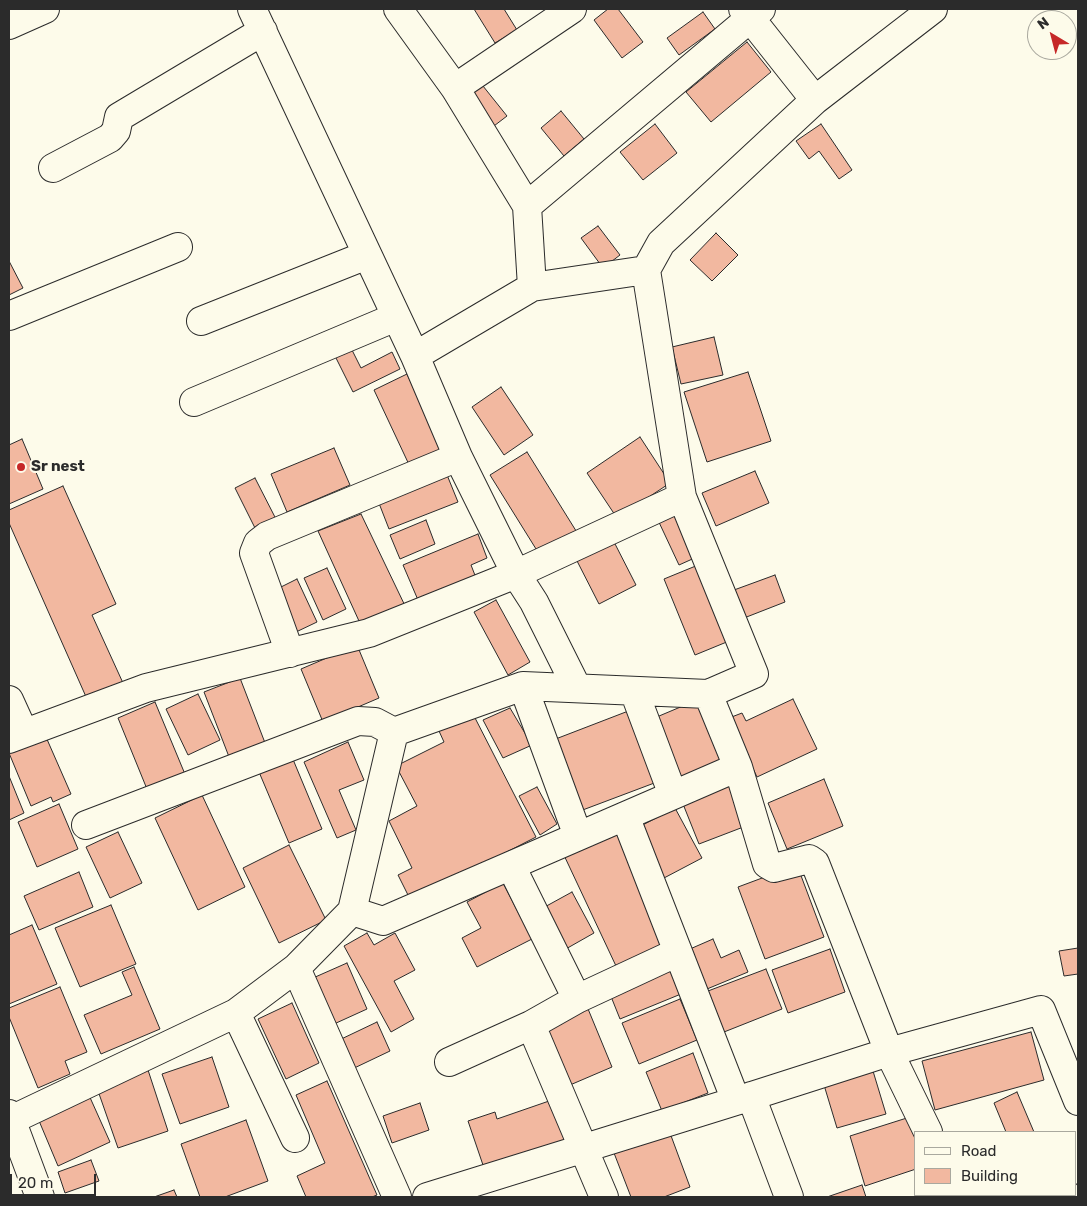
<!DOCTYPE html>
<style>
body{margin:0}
#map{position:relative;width:1087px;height:1206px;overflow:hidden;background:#fdfbea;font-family:Rubik,sans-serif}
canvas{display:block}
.frame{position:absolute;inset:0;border:10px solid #2b2b2b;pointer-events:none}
.legend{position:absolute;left:914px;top:1131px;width:162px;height:65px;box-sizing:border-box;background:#fdfbea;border:1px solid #a9a89e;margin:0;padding:6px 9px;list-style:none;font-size:15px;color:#2b2b2b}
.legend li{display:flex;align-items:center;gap:10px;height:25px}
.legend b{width:25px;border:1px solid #a9a89e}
.north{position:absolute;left:1027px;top:10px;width:50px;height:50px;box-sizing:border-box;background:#fdfbea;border:1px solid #a9a89e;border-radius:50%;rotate:323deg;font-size:14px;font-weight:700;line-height:20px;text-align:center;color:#2b2b2b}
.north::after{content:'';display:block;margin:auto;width:18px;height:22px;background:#c62828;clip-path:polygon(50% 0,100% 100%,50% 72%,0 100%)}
.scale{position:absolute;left:10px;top:1174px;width:86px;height:22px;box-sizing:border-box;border:2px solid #2b2b2b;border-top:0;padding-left:6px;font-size:15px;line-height:18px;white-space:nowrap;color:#2b2b2b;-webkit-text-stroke:4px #fdfbea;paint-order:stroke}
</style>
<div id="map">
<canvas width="1087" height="1206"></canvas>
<div class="frame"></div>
<ul class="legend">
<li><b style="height:6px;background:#fdfbea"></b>Road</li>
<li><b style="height:14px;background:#f2b8a0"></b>Building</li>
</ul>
<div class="north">N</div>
<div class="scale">20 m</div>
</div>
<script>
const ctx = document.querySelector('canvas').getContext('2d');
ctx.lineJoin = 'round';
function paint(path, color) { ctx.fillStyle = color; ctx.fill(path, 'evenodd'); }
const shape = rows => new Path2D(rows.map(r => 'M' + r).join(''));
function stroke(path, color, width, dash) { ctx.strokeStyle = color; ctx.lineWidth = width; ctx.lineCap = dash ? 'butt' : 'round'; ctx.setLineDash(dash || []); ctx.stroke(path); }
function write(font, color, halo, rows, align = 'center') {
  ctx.font = font + ' Rubik,sans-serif'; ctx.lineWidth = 4; ctx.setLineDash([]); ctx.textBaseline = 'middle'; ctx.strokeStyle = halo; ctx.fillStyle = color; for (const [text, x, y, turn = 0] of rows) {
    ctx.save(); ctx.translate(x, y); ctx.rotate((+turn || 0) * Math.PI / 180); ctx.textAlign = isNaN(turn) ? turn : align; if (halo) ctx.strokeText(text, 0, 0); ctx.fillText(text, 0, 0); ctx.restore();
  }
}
const building = shape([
 [474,9,504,9,517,30,495,43,474,9],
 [608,9,618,9,643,42,622,58,594,20,608,9],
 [703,12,715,29,679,55,667,38,703,12],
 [747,42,771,72,711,122,686,92,747,42],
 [479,81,507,116,490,129,463,94,479,81],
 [561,111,584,139,564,156,541,128,561,111],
 [655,124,677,153,643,180,620,152,655,124],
 [821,124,852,170,839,179,819,151,809,159,796,141,821,124],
 [598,226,620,255,603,268,581,238,598,226],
 [716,233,738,255,712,281,690,260,716,233],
 [9,261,23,288,9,295,9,261],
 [714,337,723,375,681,384,672,347,714,337],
 [350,346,361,368,392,352,400,369,353,392,334,354,350,346],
 [748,372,771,441,707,462,684,392,748,372],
 [407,374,445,455,412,471,374,390,407,374],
 [501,387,533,435,504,455,472,407,501,387],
 [640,437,670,483,617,518,587,473,640,437],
 [22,439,43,489,9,504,9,445,22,439],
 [334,448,350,485,287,512,271,474,334,448],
 [527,452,578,534,541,557,490,475,527,452],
 [443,465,458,502,389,529,375,493,443,465],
 [755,471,769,503,716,526,702,493,755,471],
 [255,478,278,523,258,534,235,488,255,478],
 [63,486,116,604,92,615,123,683,87,699,9,523,9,510,63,486],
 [677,508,699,556,679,565,657,518,677,508],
 [361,514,408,612,364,632,318,531,361,514],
 [426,520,435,544,400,559,390,535,426,520],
 [478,534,487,558,471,565,478,583,421,607,403,565,478,534],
 [612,538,636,585,599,604,575,557,612,538],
 [703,563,734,639,695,655,664,579,703,563],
 [327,568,346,609,323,620,304,578,327,568],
 [775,575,785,602,744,618,734,590,775,575],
 [297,579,317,622,296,632,277,589,297,579],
 [496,600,530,662,508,675,474,612,496,600],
 [357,645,379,698,323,722,301,669,357,645],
 [240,678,267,748,231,762,204,692,240,678],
 [198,694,220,740,188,755,166,709,198,694],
 [793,699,817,749,757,777,729,718,742,713,746,721,793,699],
 [697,700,723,764,678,783,652,719,697,700],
 [155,702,187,779,149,794,118,718,155,702],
 [510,708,532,745,503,758,483,720,510,708],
 [631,710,657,782,580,811,553,740,631,710],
 [473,714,536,837,411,901,398,875,412,868,389,821,417,806,396,766,444,742,439,731,473,714],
 [46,737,71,794,53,802,51,797,31,806,9,753,46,737],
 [348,742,364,780,339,790,356,830,337,838,304,762,348,742],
 [292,757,322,829,289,843,259,772,292,757],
 [9,776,24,813,9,820,9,776],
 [824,779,843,826,787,849,768,803,824,779],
 [728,780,746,826,699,844,681,799,728,780],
 [537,787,557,824,540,835,519,796,537,787],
 [202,795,245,887,198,910,155,818,202,795],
 [59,804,78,849,37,867,18,822,59,804],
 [675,808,702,858,664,878,637,828,675,808],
 [617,825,671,940,616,966,562,851,617,825],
 [118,832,142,883,110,898,86,847,118,832],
 [289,845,326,920,279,943,243,868,289,845],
 [797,865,824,937,765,959,738,887,797,865],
 [79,872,93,907,39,930,24,896,79,872],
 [503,883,532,939,477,967,462,938,481,928,467,902,503,883],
 [572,892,594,933,564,950,541,909,572,892],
 [111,905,136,964,80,987,55,928,111,905],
 [32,925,57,984,9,1004,9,935,32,925],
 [367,933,374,945,395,933,415,970,394,981,414,1019,391,1032,344,946,367,933],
 [713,939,721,958,739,950,748,972,707,989,690,949,713,939],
 [1078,948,1078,974,1064,976,1059,951,1078,948],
 [830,949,845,992,788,1013,772,970,830,949],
 [347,963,367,1009,334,1024,313,978,347,963],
 [669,964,681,994,620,1019,608,989,669,964],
 [134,967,160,1029,101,1054,84,1015,132,995,122,972,134,967],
 [766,969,782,1009,724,1032,708,991,766,969],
 [60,987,87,1052,65,1061,70,1074,38,1088,9,1017,9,1008,60,987],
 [680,999,697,1040,639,1064,622,1023,680,999],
 [292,1003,319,1063,286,1079,258,1019,292,1003],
 [586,1004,612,1067,570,1085,544,1022,586,1004],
 [377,1022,390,1051,348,1071,335,1042,377,1022],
 [1031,1032,1044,1080,935,1110,922,1061,1031,1032],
 [693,1053,708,1093,662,1111,646,1072,693,1053],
 [212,1057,229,1107,180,1124,162,1074,212,1057],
 [148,1070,168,1131,118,1148,97,1088,148,1070],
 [873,1071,886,1114,837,1128,824,1085,873,1071],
 [327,1081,377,1195,372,1197,306,1197,297,1176,325,1163,296,1095,327,1081],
 [1017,1092,1034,1132,1006,1132,994,1103,1017,1092],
 [88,1093,110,1142,58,1166,37,1116,88,1093],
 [552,1100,566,1141,484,1168,468,1121,495,1112,497,1119,552,1100],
 [420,1103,429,1130,392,1143,383,1116,420,1103],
 [910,1117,916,1134,916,1169,865,1186,850,1136,910,1117],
 [246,1120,268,1181,225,1197,200,1197,181,1144,246,1120],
 [670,1133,690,1187,664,1197,631,1197,614,1153,670,1133],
 [91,1160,99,1181,65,1193,58,1172,91,1160],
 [862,1185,866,1197,827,1197,862,1185],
 [174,1190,177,1197,154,1197,174,1190]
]);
const minor = shape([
 [398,9,455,88,527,206],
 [743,9,815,100],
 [9,25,45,9],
 [455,88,572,9],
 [53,168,110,138,116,131,119,117,263,31],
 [532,287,527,206,761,9],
 [9,316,178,247],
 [201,321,367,255],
 [415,356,532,287,646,270],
 [194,402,396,317],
 [290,653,254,553,258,543,267,536,458,457],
 [523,686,578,836],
 [577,688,534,602,516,574,682,497],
 [634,691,673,795],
 [708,694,738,767,767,864,774,868,809,859,815,863,889,1052,928,1132],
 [9,700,24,733],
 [9,739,146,688,369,633,516,574,458,457,415,356,252,9],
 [86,825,358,721,375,722,394,732,523,686,708,694,754,674,682,497,646,270,661,243,815,100,933,9],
 [511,866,577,999],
 [352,911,383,921,738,767],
 [296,968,397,1197],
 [236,1013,295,1138],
 [449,1062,531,1025],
 [751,1096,789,1197],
 [736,1101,889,1052,1041,1010,1078,1101],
 [9,1121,236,1013,296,968,352,911,394,732],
 [959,1195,960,1197],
 [427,1197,736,1101,625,816],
 [604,1197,531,1025,577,999,678,952],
 [1059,1197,1067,1195]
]);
const major = shape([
 [9,1114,40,1197]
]);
const markers = [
 [21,467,5,"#c62828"]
];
const poiNames = [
 ["Sr nest",31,467]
];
paint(building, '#f2b8a0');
stroke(building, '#2b2b2b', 1);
stroke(minor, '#2b2b2b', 30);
stroke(major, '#2b2b2b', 30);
stroke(minor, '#fdfbea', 28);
stroke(major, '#fdfbea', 28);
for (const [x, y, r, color] of markers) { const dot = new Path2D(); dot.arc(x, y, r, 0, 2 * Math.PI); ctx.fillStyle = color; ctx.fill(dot); stroke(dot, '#fdfbea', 2); }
write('bold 15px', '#2b2b2b', '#fdfbea', poiNames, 'left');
</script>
